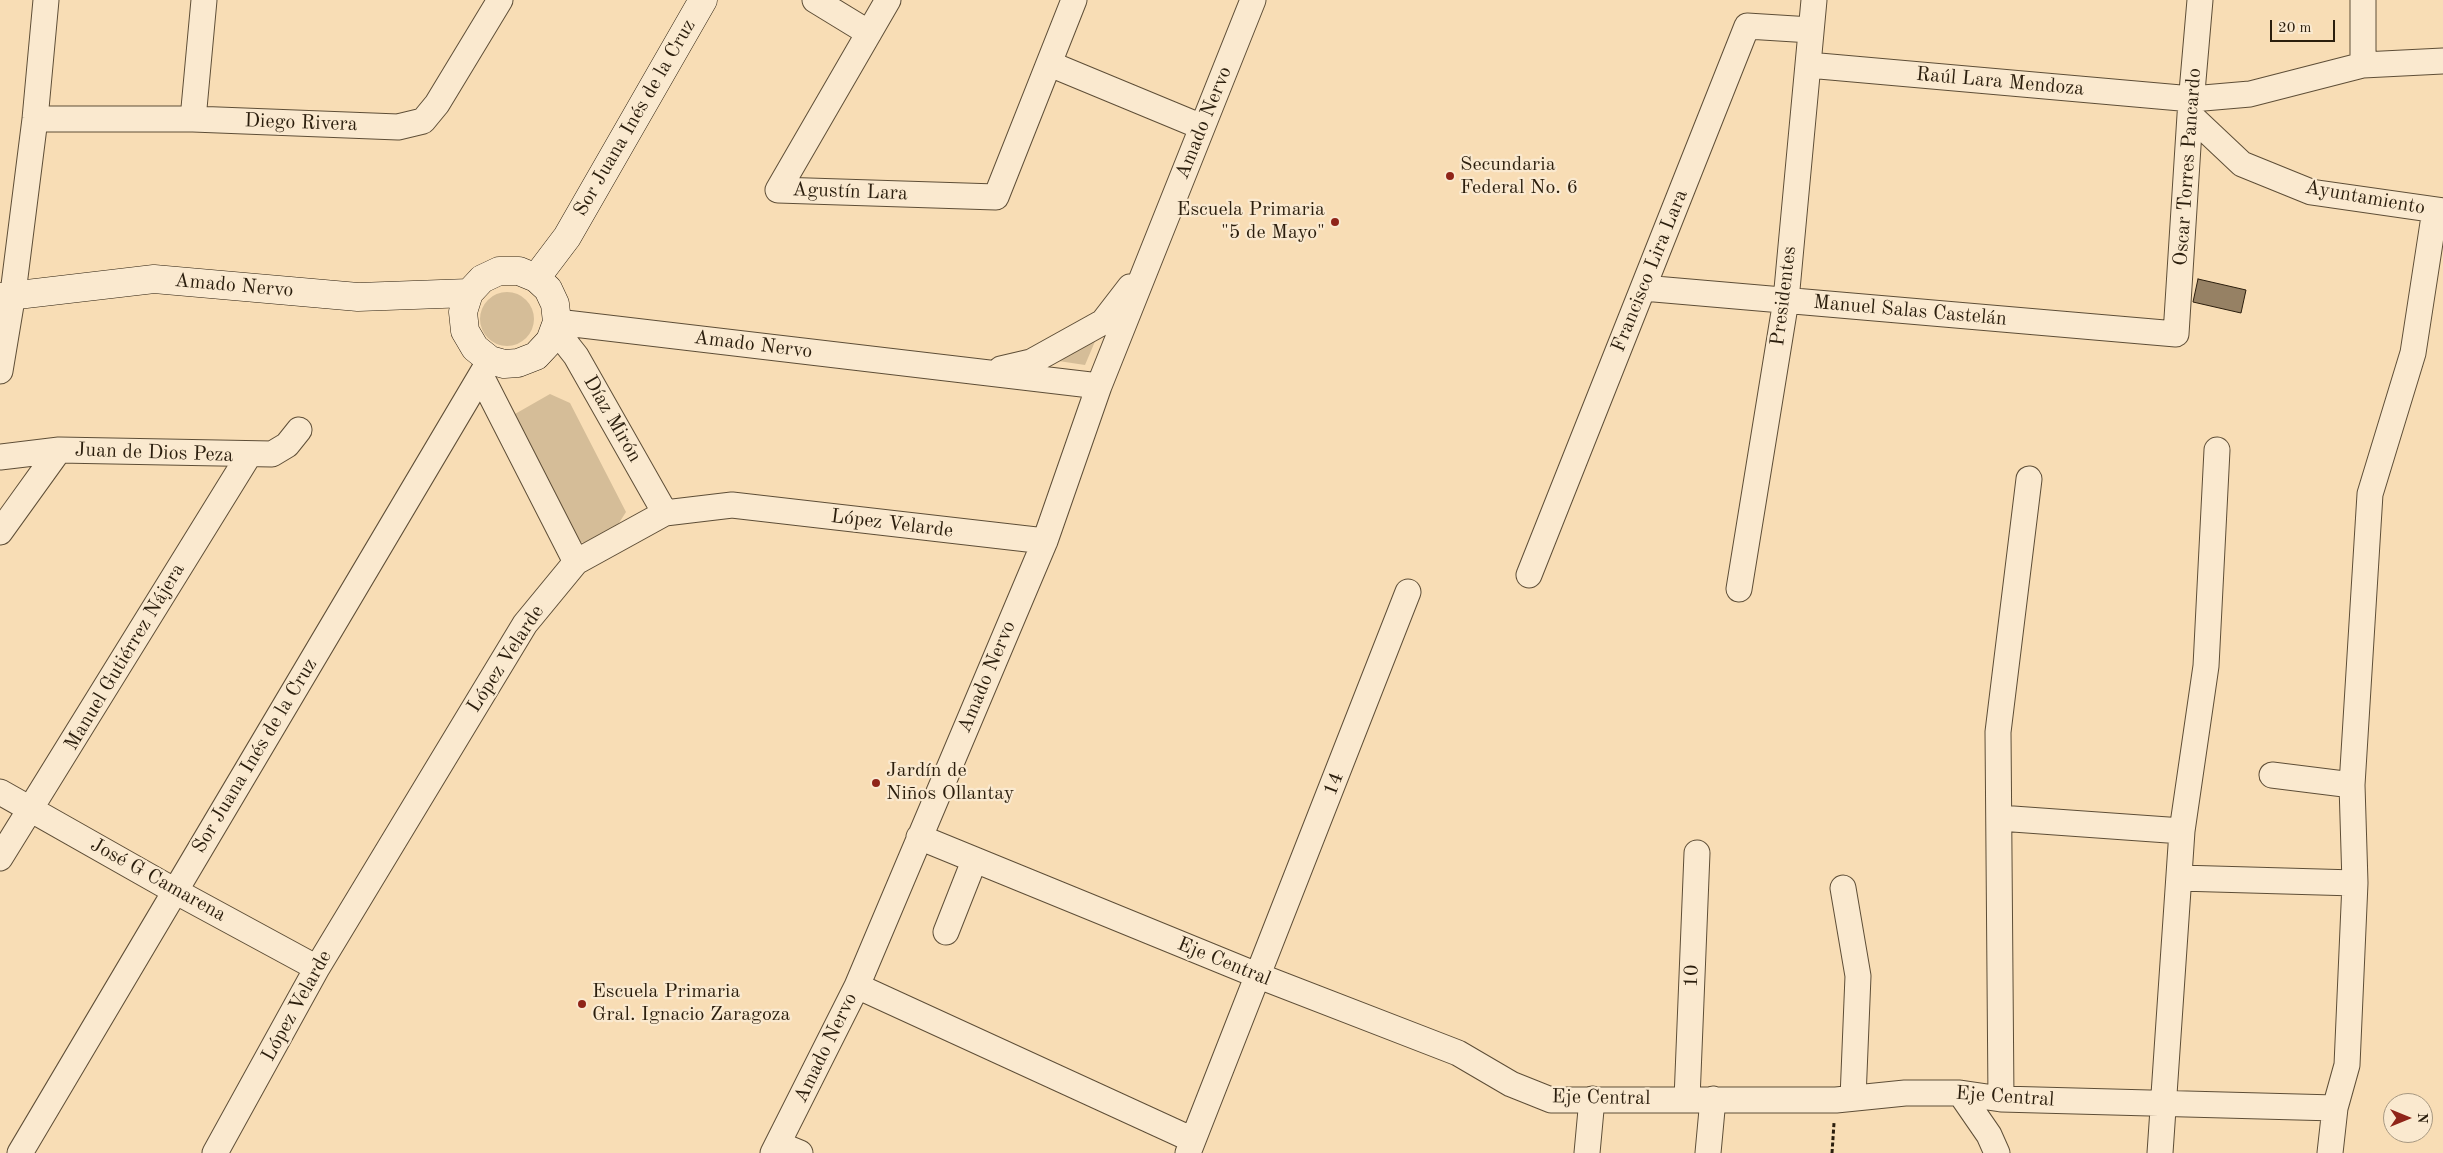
<!DOCTYPE html>
<meta charset="utf-8">
<style>
body{margin:0}
#map{position:relative;width:2443px;height:1153px;overflow:hidden;background:#f8ddb5;font-family:"Old Standard TT",serif}
canvas{display:block}
.north{position:absolute;left:2383px;top:1093px;width:50px;height:50px;box-sizing:border-box;background:#fae9cf;border:1px solid #a79881;border-radius:50%;rotate:90deg;font-size:14px;font-weight:700;line-height:20px;text-align:center;color:#2b1e0d}
.north::after{content:'';display:block;margin:auto;width:18px;height:22px;background:#8f2418;clip-path:polygon(50% 0,100% 100%,50% 72%,0 100%)}
.scale{position:absolute;left:2270px;top:20px;width:65px;height:22px;box-sizing:border-box;border:2px solid #2b1e0d;border-top:0;padding-left:6px;font-size:15px;line-height:18px;white-space:nowrap;color:#2b1e0d;-webkit-text-stroke:4px #fae9cf;paint-order:stroke}
</style>
<div id="map">
<canvas width="2443" height="1153"></canvas>
<div class="north">N</div>
<div class="scale">20 m</div>
</div>
<script>
const ctx = document.querySelector('canvas').getContext('2d');
ctx.lineJoin = 'round';
function paint(path, color) { ctx.fillStyle = color; ctx.fill(path, 'evenodd'); }
const shape = rows => new Path2D(rows.map(r => 'M' + r).join(''));
function stroke(path, color, width, dash) { ctx.strokeStyle = color; ctx.lineWidth = width; ctx.lineCap = dash ? 'butt' : 'round'; ctx.setLineDash(dash || []); ctx.stroke(path); }
function write(font, color, halo, rows, align = 'center') {
  ctx.font = font + ' "Old Standard TT",serif'; ctx.lineWidth = 4.5; ctx.setLineDash([]); ctx.textBaseline = 'middle'; ctx.strokeStyle = halo; ctx.fillStyle = color; for (const [text, x, y, turn = 0] of rows) {
    ctx.save(); ctx.translate(x, y); ctx.rotate((+turn || 0) * Math.PI / 180); ctx.textAlign = isNaN(turn) ? turn : align; if (halo) ctx.strokeText(text, 0, 0); ctx.fillText(text, 0, 0); ctx.restore();
  }
}
const green = shape([
 '480 319a27 27 0 1 1 54 0a27 27 0 1 1-54 0Z',
 [1099,332,1085,365,1052,360],
 [550,394,570,403,626,512,617,526,586,543,572,541,514,430,515,414]
]);
const building = shape([
 [2198,279,2246,290,2241,313,2193,302,2198,279]
]);
const path = shape([
 [1832,1153,1834,1123]
]);
const street = shape([
 [815,0,869,33],
 [888,0,778,190,996,197,1074,0],
 [1050,64,1202,127],
 [1808,65,2192,99,2250,94,2363,65,2443,61],
 [2363,65,2363,0],
 [2190,115,2242,164,2311,192,2443,211],
 [35,119,193,119,398,127,423,121,437,104,500,0],
 [193,119,204,0],
 [1643,288,2176,334,2190,115,2200,0],
 [557,322,1099,386],
 [554,328,576,356,665,513],
 [1001,369,1031,362,1103,322,1130,287],
 [0,371,13,293,35,119,46,0],
 [481,376,576,562],
 [0,457,59,450,272,454,287,445,299,430],
 [0,532,59,450],
 [1529,575,1747,26,1811,30],
 [1739,589,1786,300,1814,0],
 [2272,775,2352,785],
 [0,792,175,891,317,968],
 [1999,818,2182,831],
 [919,837,1259,976,1458,1053,1511,1084,1551,1100,1836,1100,1905,1093,1960,1093,2001,1099,2335,1108],
 [0,858,249,455],
 [2179,878,2355,883],
 [1843,888,1858,976,1853,1098],
 [946,932,974,861],
 [857,986,1193,1140],
 [1960,1093,1989,1135,1997,1153],
 [1687,1099,1697,853],
 [2001,1099,1998,732,2029,479],
 [778,1144,800,1153],
 [20,1153,490,360],
 [215,1153,317,968,525,624,576,562,665,513,732,505,1045,541],
 [773,1153,857,986,1045,541,1099,386,1253,0],
 [1188,1153,1408,592],
 [1587,1153,1592,1099],
 [1708,1153,1713,1099],
 [2160,1153,2182,831,2206,666,2217,450],
 [2330,1153,2335,1108,2347,1065,2355,883,2352,785,2370,494,2413,353,2435,210]
]);
const secondary = shape([
 [536,278,567,237,703,0],
 [0,297,154,279,358,297,469,293,482,279,499,271,519,271,536,278,548,289,555,304,557,322,550,341,536,356,518,363,504,364,490,360,475,348,465,331,463,312,469,293]
]);
const markers = [
 [1450,176,5,"#8f2418"],
 [1335,222,5,"#8f2418"],
 [876,783,5,"#8f2418"],
 [582,1004,5,"#8f2418"]
];
const streetNames = [
 ["Raúl Lara Mendoza",2000,82,5],
 ["Sor Juana Inés de la Cruz",635,118,-60],
 ["Diego Rivera",301,123,2],
 ["Amado Nervo",1204,123,-68],
 ["Oscar Torres Pancardo",2188,167,-86],
 ["Agustín Lara",850,192,2],
 ["Ayuntamiento",2365,198,10],
 ["Francisco Lira Lara",1650,271,-68],
 ["Amado Nervo",234,286,5],
 ["Presidentes",1784,296,-83],
 ["Manuel Salas Castelán",1910,311,5],
 ["Amado Nervo",753,345,7],
 ["Díaz Mirón",612,419,60],
 ["Juan de Dios Peza",154,453,2],
 ["López Velarde",892,524,7],
 ["Manuel Gutiérrez Nájera",125,657,-59],
 ["López Velarde",506,659,-57],
 ["Amado Nervo",987,677,-67],
 ["Sor Juana Inés de la Cruz",255,756,-59],
 ["14",1334,784,-69],
 ["José G Camarena",158,880,29],
 ["Eje Central",1224,962,22],
 ["10",1692,976,-88],
 ["López Velarde",297,1006,-61],
 ["Amado Nervo",826,1048,-64],
 ["Eje Central",2005,1097,4],
 ["Eje Central",1601,1098,1]
];
const poiNames = [
 ["Secundaria",1460,165],
 ["Federal No. 6",1460,188],
 ["Escuela Primaria",1325,210,"right"],
 ["\"5 de Mayo\"",1325,233,"right"],
 ["Jardín de",886,771],
 ["Niños Ollantay",886,794],
 ["Escuela Primaria",592,992],
 ["Gral. Ignacio Zaragoza",592,1015]
];
paint(green, '#d5bd98');
paint(building, '#968164');
stroke(building, '#2b1e0d', 1);
stroke(street, '#5e4e37', 27);
stroke(secondary, '#2b1e0d', 29);
stroke(path, '#2b1e0d', 3, [4, 2.5]);
stroke(street, '#fae9cf', 25);
stroke(secondary, '#fae9cf', 28);
for (const [x, y, r, color] of markers) { const dot = new Path2D(); dot.arc(x, y, r, 0, 2 * Math.PI); ctx.fillStyle = color; ctx.fill(dot); stroke(dot, '#fae9cf', 2); }
write('20px', '#2b1e0d', '#fae9cf', streetNames);
write('20px', '#2b1e0d', '#fae9cf', poiNames, 'left');
</script>
